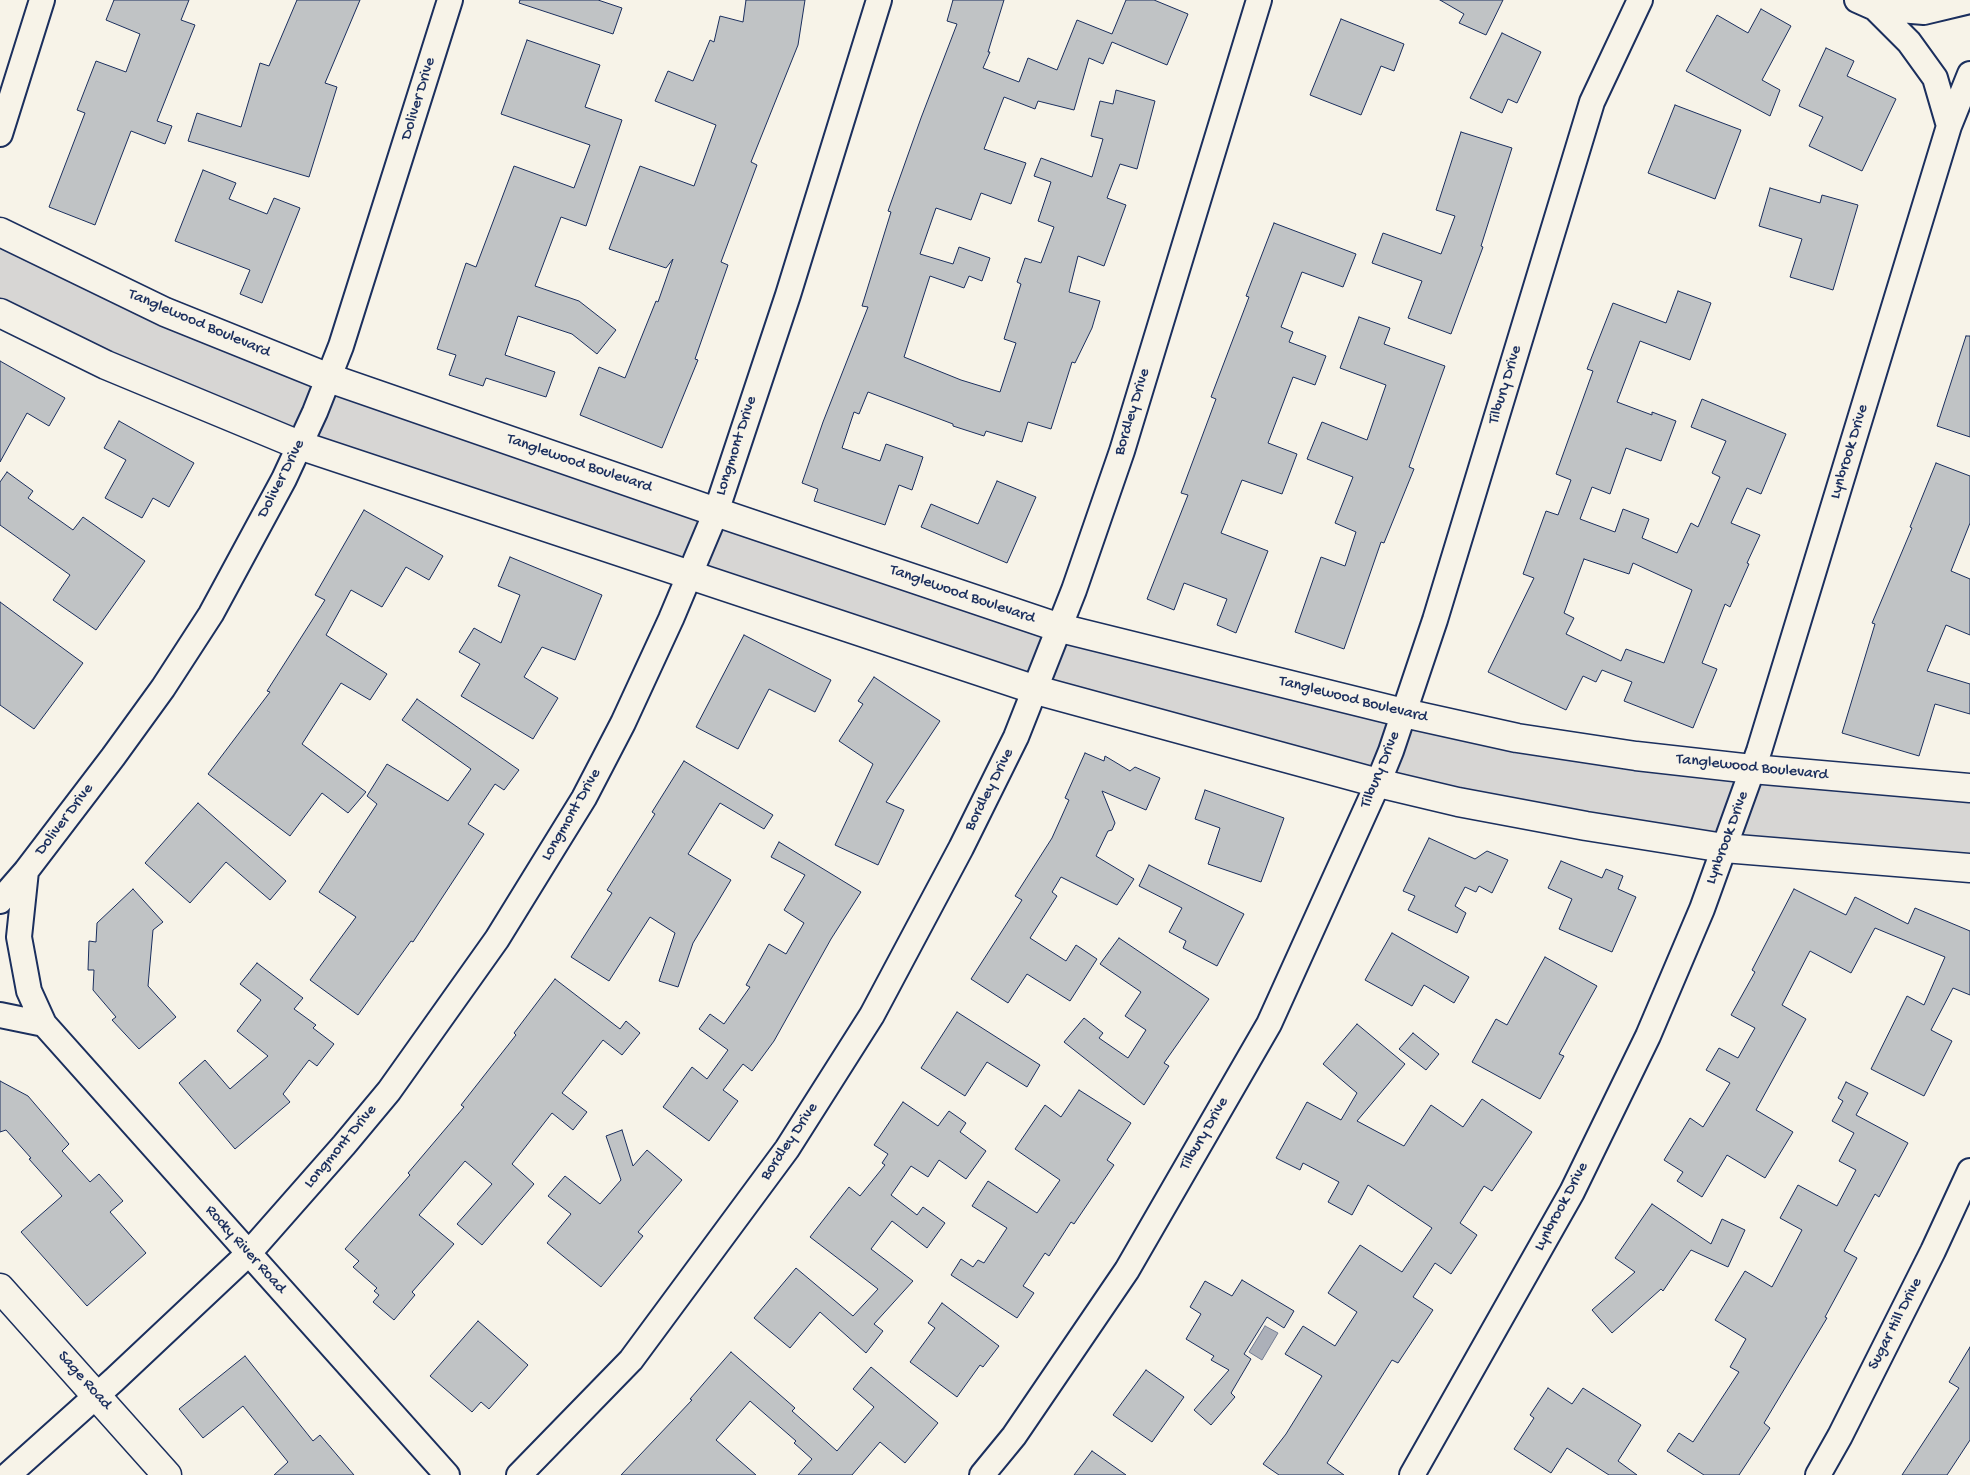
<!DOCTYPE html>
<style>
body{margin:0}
canvas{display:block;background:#f7f3e8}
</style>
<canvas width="1970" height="1475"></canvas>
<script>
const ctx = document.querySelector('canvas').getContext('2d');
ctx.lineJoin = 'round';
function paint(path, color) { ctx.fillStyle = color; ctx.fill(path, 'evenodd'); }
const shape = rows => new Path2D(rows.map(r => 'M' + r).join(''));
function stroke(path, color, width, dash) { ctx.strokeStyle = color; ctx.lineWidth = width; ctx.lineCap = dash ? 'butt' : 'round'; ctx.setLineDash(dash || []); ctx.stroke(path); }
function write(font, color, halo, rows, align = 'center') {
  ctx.font = font + ' "Gochi Hand",sans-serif'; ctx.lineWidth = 4.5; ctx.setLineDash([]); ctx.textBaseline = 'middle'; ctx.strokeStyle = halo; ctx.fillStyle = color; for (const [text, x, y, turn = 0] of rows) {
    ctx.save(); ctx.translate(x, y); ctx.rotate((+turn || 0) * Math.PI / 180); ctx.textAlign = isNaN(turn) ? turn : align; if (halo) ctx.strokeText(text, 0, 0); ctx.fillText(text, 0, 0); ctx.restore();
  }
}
const green = shape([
 [0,238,150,312,1199,672,1970,798,1970,862,1897,856,1558,813,1200,729,309,442,0,306]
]);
const water = shape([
 [1265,1326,1278,1333,1262,1360,1249,1352,1265,1326]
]);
const building = shape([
 [114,0,189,0,181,20,195,25,157,121,172,126,165,144,131,131,95,225,49,207,85,113,77,110,96,61,126,72,140,34,106,20,114,0],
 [297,0,360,0,325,83,337,87,309,177,188,141,197,113,241,127,260,63,269,66,297,0],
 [520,0,598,0,622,8,613,34,519,3,520,0],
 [746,0,805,0,798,45,751,162,757,165,721,262,728,265,695,359,698,360,662,448,580,415,599,367,625,378,656,301,658,302,673,259,666,268,609,249,640,166,694,186,716,125,655,101,668,71,693,81,710,40,714,42,720,16,743,22,746,0],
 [953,0,1004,0,988,52,990,52,983,68,1019,82,1028,58,1057,70,1077,20,1112,34,1126,0,1154,0,1188,14,1167,65,1112,42,1103,64,1089,58,1074,110,1038,101,1035,109,1004,97,984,149,1026,163,1011,204,981,193,971,220,936,208,920,254,953,264,959,247,990,258,982,281,969,276,964,288,930,276,904,357,961,380,1000,392,1016,343,1004,339,1021,284,1017,282,1025,258,1041,263,1054,227,1038,221,1051,182,1034,176,1041,158,1092,177,1103,139,1091,136,1100,101,1113,104,1116,90,1155,101,1137,169,1120,164,1107,198,1126,205,1104,266,1078,256,1069,292,1100,301,1092,328,1075,363,1072,362,1051,429,1028,422,1022,442,986,431,984,436,953,426,953,424,868,392,859,414,854,412,842,448,880,461,886,444,923,457,912,490,899,485,885,525,814,501,818,489,802,483,823,422,868,307,862,306,891,212,888,211,921,118,957,24,947,21,953,0],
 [1440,0,1503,0,1486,35,1459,23,1464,14,1440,0],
 [1761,9,1791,26,1762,80,1780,90,1770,116,1686,71,1717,15,1748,33,1761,9],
 [1341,19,1404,44,1394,71,1381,66,1361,115,1310,95,1341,19],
 [1502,33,1541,52,1517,103,1508,99,1502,113,1470,98,1502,33],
 [527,40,600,65,585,107,622,120,586,226,561,217,535,286,579,301,616,330,597,354,572,334,518,316,505,355,555,372,546,397,486,378,483,386,449,375,456,355,437,349,466,263,476,267,514,166,574,188,590,145,501,114,527,40],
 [1826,48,1854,61,1847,76,1896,99,1862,171,1809,146,1823,117,1799,106,1826,48],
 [1675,105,1741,130,1715,199,1648,173,1675,105],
 [1461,132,1512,148,1481,246,1483,247,1451,334,1408,318,1422,281,1372,263,1383,233,1441,254,1455,216,1436,210,1461,132],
 [203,170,236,183,229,199,267,214,274,198,300,208,262,303,240,294,250,270,175,241,203,170],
 [1770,188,1820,203,1822,195,1858,205,1833,290,1790,277,1802,239,1759,226,1770,188],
 [1274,223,1356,254,1343,287,1302,272,1281,327,1293,332,1289,342,1326,356,1315,385,1293,377,1268,443,1297,454,1282,494,1242,480,1221,533,1268,551,1236,633,1217,625,1227,599,1184,583,1174,610,1147,599,1188,495,1181,493,1216,399,1211,397,1249,297,1246,296,1274,223],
 [1678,291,1711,303,1690,360,1640,341,1617,402,1652,415,1652,412,1676,421,1661,461,1626,448,1610,494,1592,487,1580,519,1615,532,1623,509,1649,519,1642,538,1677,553,1691,523,1698,527,1720,477,1712,473,1726,441,1691,427,1702,399,1786,434,1761,494,1747,488,1731,523,1760,535,1747,563,1749,564,1730,607,1725,604,1702,663,1717,669,1693,728,1624,701,1632,682,1602,670,1596,682,1583,676,1566,710,1488,672,1534,578,1523,574,1546,511,1558,515,1571,480,1556,474,1593,371,1587,369,1613,303,1666,323,1678,291],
 [1584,559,1629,574,1633,563,1692,590,1664,663,1626,649,1621,661,1566,634,1574,618,1564,613,1584,559],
 [1359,317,1390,328,1384,344,1445,366,1409,467,1414,469,1384,543,1381,542,1344,649,1295,632,1321,557,1345,566,1356,532,1335,523,1353,477,1307,459,1322,422,1367,440,1386,385,1340,368,1359,317],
 [1966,336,1970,336,1970,437,1937,426,1966,336],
 [0,361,65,398,49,426,27,413,0,462,0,361],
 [119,421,194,463,169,507,153,498,142,518,105,498,126,460,104,448,119,421],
 [1936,463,1970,476,1970,523,1951,571,1970,579,1970,635,1946,625,1927,671,1970,684,1970,714,1935,704,1919,756,1842,733,1875,624,1872,623,1912,528,1910,527,1936,463],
 [7,472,33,491,28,498,73,530,83,517,145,561,96,630,53,600,70,575,0,525,0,482,7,472],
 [997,481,1036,497,1007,563,921,527,931,504,978,524,997,481],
 [364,510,443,556,429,580,406,567,382,607,351,590,326,635,387,674,370,700,341,683,302,744,366,792,348,813,322,793,290,836,208,774,270,692,267,691,325,600,315,595,364,510],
 [510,557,602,595,575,660,542,647,524,677,558,698,533,739,461,696,480,664,459,652,474,628,501,643,520,595,498,586,510,557],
 [0,602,83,663,34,729,0,705,0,602],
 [744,635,831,680,815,712,769,689,738,749,696,727,744,635],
 [874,677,940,721,886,802,904,810,878,865,835,845,873,764,839,741,863,704,858,701,874,677],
 [417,699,519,770,504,790,495,784,468,824,484,834,413,942,411,941,358,1015,310,980,356,917,319,892,377,804,367,796,387,764,448,801,471,769,402,720,417,699],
 [1085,753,1104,761,1105,756,1130,771,1135,767,1160,778,1146,810,1102,791,1115,823,1112,830,1108,831,1096,856,1134,879,1117,905,1061,877,1052,892,1057,896,1030,938,1066,961,1076,945,1097,959,1070,1001,1027,974,1008,1003,971,979,1022,900,1015,896,1052,838,1069,800,1065,798,1085,753],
 [684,761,773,815,764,829,720,803,688,854,731,880,693,943,678,987,659,981,675,933,650,917,609,981,571,957,612,893,607,890,655,814,652,812,684,761],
 [1205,790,1284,818,1261,882,1208,864,1220,828,1195,819,1205,790],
 [198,803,286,881,270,900,226,862,190,903,145,863,198,803],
 [1429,838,1475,859,1487,851,1508,860,1492,893,1479,886,1476,892,1465,887,1455,906,1466,913,1457,933,1408,910,1415,896,1403,891,1429,838],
 [779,842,861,892,831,939,774,1041,752,1071,743,1064,723,1090,738,1101,709,1141,663,1107,692,1067,707,1079,728,1050,699,1029,710,1014,724,1024,750,987,746,985,769,944,786,954,804,923,784,910,805,875,771,857,779,842],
 [1561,861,1602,878,1606,869,1623,876,1618,889,1636,897,1612,952,1559,929,1572,899,1548,888,1561,861],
 [1149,865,1244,914,1217,966,1183,948,1186,941,1169,932,1182,908,1139,886,1149,865],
 [133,889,163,922,153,930,148,986,176,1017,139,1049,112,1020,116,1017,93,990,94,970,88,970,89,941,96,942,97,923,133,889],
 [1794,889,1846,915,1855,897,1908,924,1915,908,1970,931,1970,995,1953,988,1931,1030,1952,1041,1924,1096,1871,1069,1907,996,1924,1005,1945,957,1875,928,1851,973,1810,951,1782,1005,1806,1019,1756,1110,1793,1132,1765,1178,1727,1155,1702,1197,1677,1181,1683,1172,1664,1160,1690,1118,1703,1127,1730,1083,1706,1070,1719,1048,1738,1058,1755,1028,1731,1015,1755,972,1752,970,1794,889],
 [1392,933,1469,977,1454,1003,1424,985,1412,1006,1365,980,1392,933],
 [1119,938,1209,999,1164,1063,1169,1066,1144,1105,1064,1042,1084,1018,1103,1033,1099,1038,1128,1058,1146,1030,1125,1016,1141,992,1100,964,1119,938],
 [1545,957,1597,986,1559,1054,1564,1056,1540,1099,1472,1062,1496,1019,1507,1025,1545,957],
 [257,963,303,998,294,1009,316,1025,313,1028,334,1044,317,1066,309,1060,283,1094,290,1102,235,1149,179,1083,205,1060,230,1089,268,1056,237,1031,261,1000,240,984,257,963],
 [555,979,620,1029,626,1021,640,1033,622,1055,603,1040,562,1093,587,1112,573,1130,552,1113,512,1164,534,1184,482,1245,457,1224,492,1184,465,1161,419,1215,454,1244,412,1292,415,1295,394,1320,373,1302,379,1295,374,1291,377,1288,353,1267,359,1261,345,1249,410,1175,408,1173,464,1107,461,1105,516,1035,514,1033,555,979],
 [957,1012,1040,1065,1027,1087,987,1062,965,1096,921,1068,957,1012],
 [1357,1024,1405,1064,1357,1121,1404,1146,1431,1105,1463,1127,1482,1099,1532,1132,1492,1191,1484,1186,1460,1223,1477,1235,1451,1274,1435,1263,1413,1297,1433,1310,1398,1363,1392,1360,1327,1463,1344,1475,1279,1475,1263,1464,1286,1434,1322,1376,1285,1354,1303,1326,1335,1346,1357,1312,1328,1293,1360,1245,1402,1272,1432,1228,1368,1185,1352,1215,1328,1202,1339,1182,1303,1163,1300,1170,1276,1158,1307,1102,1341,1120,1357,1093,1323,1064,1357,1024],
 [1413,1033,1439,1054,1426,1070,1399,1049,1413,1033],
 [0,1081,28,1096,69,1144,62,1151,90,1182,99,1174,123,1201,110,1212,146,1253,87,1306,21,1232,62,1196,29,1159,31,1158,6,1130,0,1132,0,1081],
 [1846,1082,1868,1093,1856,1115,1908,1143,1879,1197,1875,1194,1844,1251,1857,1258,1825,1317,1827,1318,1764,1423,1770,1428,1739,1475,1704,1475,1667,1451,1679,1433,1693,1442,1739,1372,1730,1367,1746,1339,1715,1320,1745,1271,1772,1287,1802,1230,1780,1218,1798,1185,1837,1206,1856,1170,1839,1161,1854,1133,1832,1121,1843,1101,1838,1098,1846,1082],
 [1079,1090,1131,1123,1107,1160,1114,1165,1074,1224,1071,1222,1049,1256,1045,1253,1023,1286,1034,1293,1017,1318,951,1275,961,1259,973,1267,978,1260,984,1263,1007,1228,972,1206,988,1181,1037,1213,1060,1180,1015,1149,1045,1105,1061,1117,1079,1090],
 [903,1102,938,1126,949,1111,966,1123,960,1132,986,1151,966,1179,939,1160,928,1177,911,1166,891,1195,917,1215,923,1207,945,1223,927,1248,892,1221,871,1249,913,1281,874,1324,883,1331,866,1353,820,1312,790,1348,754,1318,796,1268,853,1316,878,1289,810,1237,849,1187,860,1196,885,1165,882,1163,888,1154,874,1145,903,1102],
 [622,1130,633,1166,647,1150,682,1180,638,1232,643,1236,601,1287,547,1243,571,1214,548,1196,565,1176,600,1204,621,1180,606,1136,622,1130],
 [1652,1204,1711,1244,1722,1219,1745,1230,1728,1267,1691,1250,1663,1291,1661,1289,1612,1333,1592,1310,1635,1272,1615,1258,1652,1204],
 [1242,1280,1294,1311,1284,1328,1267,1317,1244,1354,1251,1359,1231,1393,1235,1397,1211,1425,1194,1410,1229,1370,1211,1360,1214,1356,1186,1339,1201,1314,1190,1307,1205,1281,1232,1296,1242,1280],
 [942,1303,999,1346,983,1367,980,1365,957,1397,910,1362,935,1328,928,1323,942,1303],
 [478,1321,528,1365,489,1409,481,1402,472,1412,430,1376,478,1321],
 [1970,1347,1970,1440,1947,1475,1902,1475,1959,1388,1949,1382,1970,1347],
 [731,1352,795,1408,792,1411,837,1451,874,1407,853,1389,871,1367,938,1423,905,1463,880,1442,852,1475,798,1475,812,1459,794,1443,796,1441,750,1401,716,1440,756,1475,621,1475,692,1400,690,1399,731,1352],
 [245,1356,313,1441,320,1435,354,1475,274,1475,288,1462,243,1406,203,1438,179,1409,245,1356],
 [1146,1370,1184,1397,1152,1442,1113,1415,1146,1370],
 [1548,1388,1572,1404,1583,1388,1641,1425,1618,1461,1637,1475,1609,1475,1567,1448,1551,1473,1514,1449,1534,1418,1530,1415,1548,1388],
 [1092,1451,1126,1475,1074,1475,1092,1451]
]);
const minor = shape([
 [1857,0,1875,8,1909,42,1935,78,1949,126],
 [1875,8,1924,12,1970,1],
 [0,134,42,0],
 [26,871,19,937,29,991,44,1024,447,1475],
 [0,901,26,871,113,757,163,688,211,614,284,479,315,412,341,346,450,0],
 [0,1015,44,1024],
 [8,1475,114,1380,248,1254,344,1145,389,1091,497,939,584,798,623,723,671,619,716,512,788,295,879,0],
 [519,1475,631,1360,787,1149,872,1015,961,848,1016,737,1074,590,1122,451,1259,0],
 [982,1475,1014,1436,1127,1270,1269,1024,1378,783,1391,751,1435,620,1592,102,1640,0],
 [1412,1475,1572,1192,1648,1036,1702,909,1759,751,1949,126,1970,74],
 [1818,1475,1840,1436,1933,1251,1970,1171]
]);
const tertiary = shape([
 [0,232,165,312,329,378,716,512,1060,628,1404,713,1517,738,1636,756,1752,769,1970,788],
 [0,313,106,365,299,445,1036,690,1378,783,1458,802,1586,826,1724,848,1970,868],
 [0,1288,167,1475]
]);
const streetNames = [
 ["Doliver Drive",419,99,-73],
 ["Tanglewood Boulevard",199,324,23],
 ["Tilbury Drive",1506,385,-73],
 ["Bordley Drive",1133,412,-73],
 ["Longmont Drive",737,446,-72],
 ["Lynbrook Drive",1850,452,-73],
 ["Tanglewood Boulevard",579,464,19],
 ["Doliver Drive",282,479,-63],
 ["Tanglewood Boulevard",962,595,19],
 ["Tanglewood Boulevard",1353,700,14],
 ["Tanglewood Boulevard",1752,768,6],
 ["Tilbury Drive",1381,770,-68],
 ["Bordley Drive",990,790,-63],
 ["Longmont Drive",572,815,-60],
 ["Doliver Drive",65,820,-53],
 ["Lynbrook Drive",1728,838,-70],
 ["Tilbury Drive",1205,1134,-60],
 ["Bordley Drive",790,1142,-56],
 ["Longmont Drive",341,1147,-50],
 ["Lynbrook Drive",1562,1207,-62],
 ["Rocky River Road",245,1250,48],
 ["Sugar Hill Drive",1896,1324,-63],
 ["Sage Road",84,1381,48]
];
paint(green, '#d7d6d4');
paint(water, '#acb0b9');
stroke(water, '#727c95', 1);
paint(building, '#c0c3c5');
stroke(building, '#1b2f5e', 1);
stroke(minor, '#1b2f5e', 28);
stroke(tertiary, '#1b2f5e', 31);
stroke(minor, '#f7f3e8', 24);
stroke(tertiary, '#f7f3e8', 28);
write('16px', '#1b2f5e', '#f7f3e8', streetNames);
</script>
